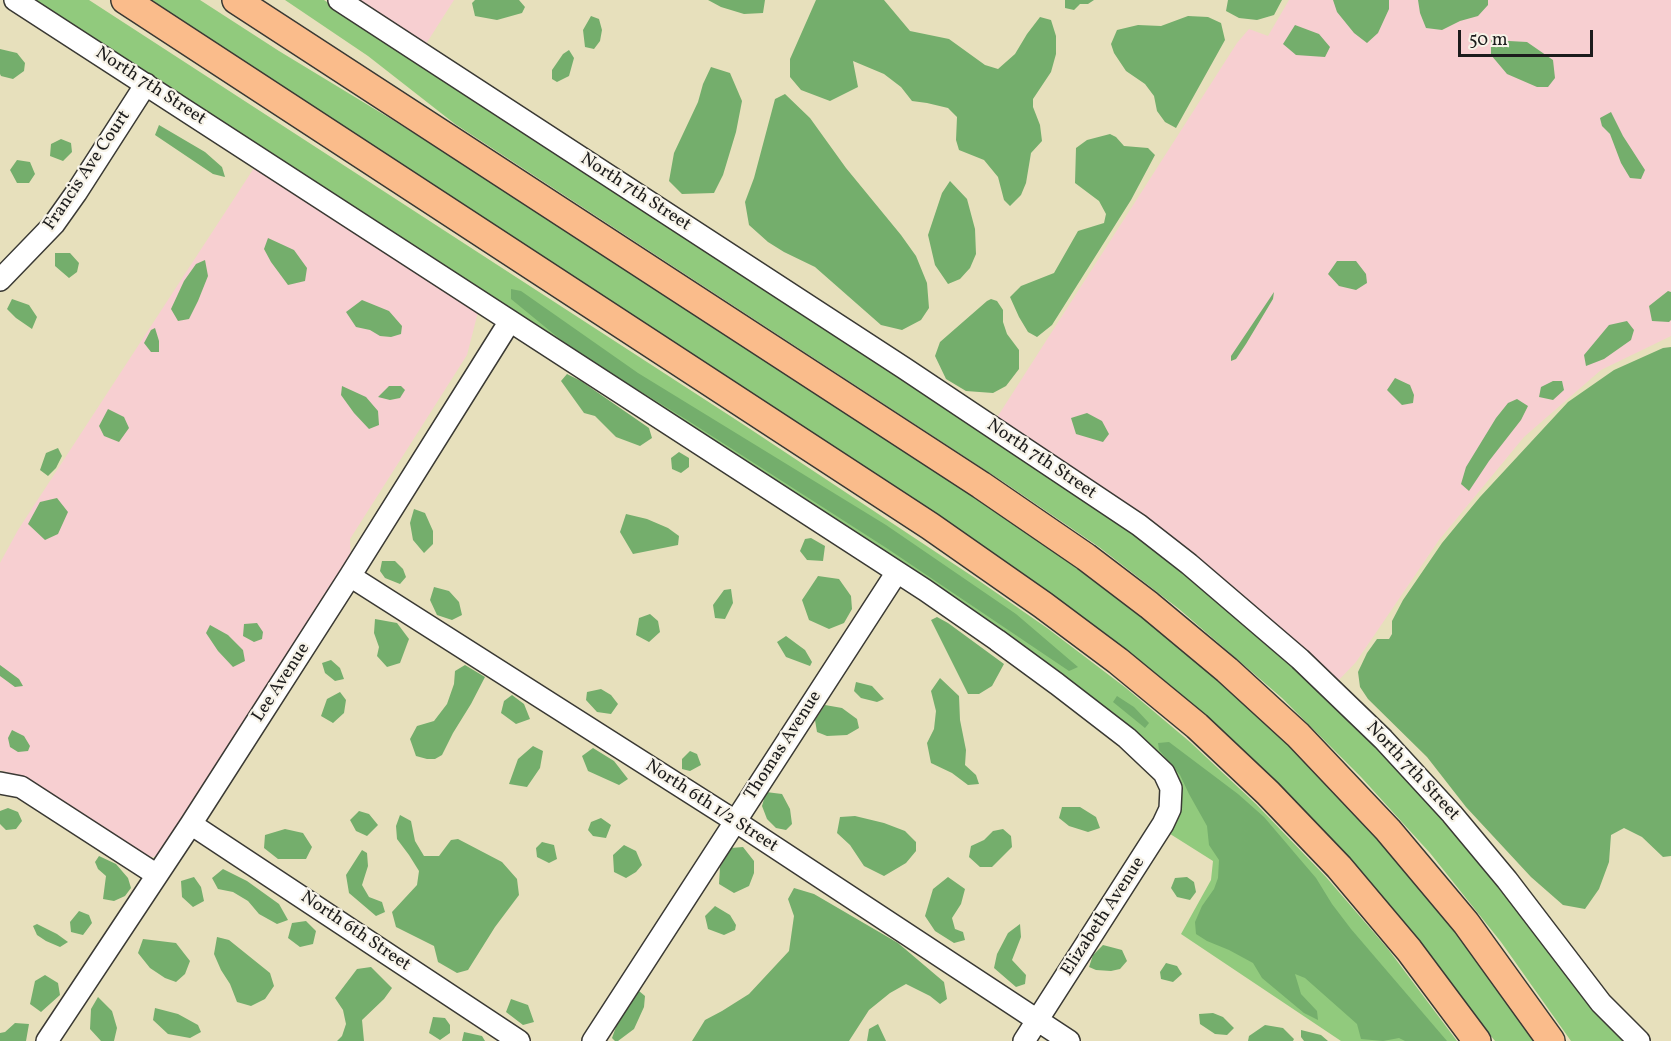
<!DOCTYPE html>
<style>
body{margin:0}
#map{position:relative;width:1671px;height:1041px;overflow:hidden;background:#e7e0bc;font-family:Vollkorn,serif}
canvas{display:block}
.scale{position:absolute;left:1458px;top:30px;width:135px;height:27px;box-sizing:border-box;border:3px solid #1c1c1c;border-top:0;padding-left:8px;font-size:18px;line-height:21px;white-space:nowrap;color:#1c1c1c;-webkit-text-stroke:4px #f7f3e8;paint-order:stroke}
</style>
<div id="map">
<canvas width="1671" height="1041"></canvas>
<div class="scale">50 m</div>
</div>
<script>
const ctx = document.querySelector('canvas').getContext('2d');
ctx.lineJoin = 'round';
function paint(path, color) { ctx.fillStyle = color; ctx.fill(path, 'evenodd'); }
const shape = rows => new Path2D(rows.map(r => 'M' + r).join(''));
function stroke(path, color, width, dash) { ctx.strokeStyle = color; ctx.lineWidth = width; ctx.lineCap = dash ? 'butt' : 'round'; ctx.setLineDash(dash || []); ctx.stroke(path); }
function write(font, color, halo, rows, align = 'center') {
  ctx.font = font + ' Vollkorn,serif'; ctx.lineWidth = 4.5; ctx.setLineDash([]); ctx.textBaseline = 'middle'; ctx.strokeStyle = halo; ctx.fillStyle = color; for (const [text, x, y, turn = 0] of rows) {
    ctx.save(); ctx.translate(x, y); ctx.rotate((+turn || 0) * Math.PI / 180); ctx.textAlign = isNaN(turn) ? turn : align; if (halo) ctx.strokeText(text, 0, 0); ctx.fillText(text, 0, 0); ctx.restore();
  }
}
const built = shape([
 [354,0,454,0,424,47],
 [1289,0,1671,0,1671,336,1601,370,1524,437,1439,540,1356,662,1336,683,996,419,1237,43,1249,29,1268,36],
 [254,168,478,312,467,355,350,539,351,559,158,856,146,858,18,776,0,770,0,563,18,530]
]);
const green = shape([
 [30,0,89,0,741,423,975,578,1047,628,1126,688,1190,742,1256,804,1326,877,1388,949,1457,1041,1341,1041,1181,934,1211,880,1213,861,1167,832,1178,812,1143,742],
 [149,0,200,0,279,51,396,122,528,205,896,444,1034,537,1146,619,1231,691,1321,776,1415,881,1506,997,1536,1041,1495,1041,1477,1019,1194,707,1109,636,965,535],
 [285,0,324,0,1096,506,1152,547,1235,614,1294,666,1370,739,1412,784,1481,864,1592,1007,1623,1041,1571,1041,1501,942,1430,853,1361,777,1282,698,1179,609,1099,547,1002,481,455,124,368,56]
]);
const forest = shape([
 [475,0,519,0,525,7,522,13,497,20,475,16,472,3],
 [708,0,765,0,763,13,744,14,721,7],
 [816,0,884,0,910,31,949,39,985,65,998,69,1015,54,1027,34,1040,17,1051,20,1056,36,1056,54,1051,72,1033,99,1033,107,1040,125,1042,141,1031,153,1026,183,1021,195,1010,206,1004,200,998,177,984,160,959,150,956,140,957,117,948,108,927,103,912,101,901,87,884,74,853,61,858,87,830,101,801,90,790,77,790,59],
 [1065,0,1094,0,1088,4,1080,4,1074,10,1065,8],
 [1228,0,1282,0,1274,15,1257,20,1239,18,1226,11],
 [1333,0,1389,0,1389,9,1378,33,1367,43,1354,33,1337,12],
 [1418,0,1488,0,1488,5,1478,16,1460,21,1442,30,1426,28,1420,13],
 [591,16,599,19,602,30,600,41,594,49,585,47,583,30],
 [1188,16,1208,17,1221,23,1225,40,1176,128,1165,122,1157,111,1154,96,1145,84,1126,71,1114,53,1111,44,1117,30,1138,25,1161,26],
 [1295,25,1319,34,1330,47,1325,57,1296,55,1283,44],
 [1491,40,1527,42,1553,60,1555,78,1548,87,1537,87,1507,74,1491,55],
 [0,49,17,53,25,63,24,71,13,79,1,76,0,74],
 [569,50,574,58,569,76,557,82,552,79,552,70,563,54],
 [711,67,730,73,742,101,736,132,723,175,714,193,682,194,669,181,674,153,698,102,703,84],
 [785,94,810,118,846,168,901,235,916,256,927,283,929,308,921,320,902,330,881,325,815,267,784,252,768,242,749,225,745,202,754,178,775,99],
 [1611,112,1623,136,1645,170,1641,179,1630,178,1621,163,1610,134,1602,126,1600,118],
 [159,125,205,152,222,167,225,177,213,174,155,135],
 [1110,134,1116,137,1124,146,1148,148,1155,155,1131,200,1052,325,1037,337,1028,332,1019,317,1010,297,1021,286,1054,273,1078,231,1104,223,1106,214,1099,201,1075,183,1076,148,1087,140],
 [61,139,71,143,72,152,63,161,50,156,51,144],
 [17,160,30,162,35,174,29,183,17,183,10,170],
 [950,181,967,199,975,229,976,254,970,268,960,279,948,284,935,265,928,235,942,193],
 [268,238,294,250,307,268,305,281,288,285,271,262,264,249],
 [55,253,70,253,79,263,77,272,69,278,55,266],
 [205,260,208,276,198,301,189,319,178,321,171,309,184,281,196,264],
 [1337,261,1356,261,1366,274,1367,283,1356,290,1339,286,1328,274],
 [511,289,521,291,638,373,886,525,1016,614,1078,667,1069,671,888,549,687,420,572,349,511,299],
 [1668,291,1671,292,1671,320,1669,322,1652,321,1649,306],
 [1274,292,1273,299,1246,344,1236,359,1231,361,1231,356],
 [12,299,29,305,37,317,32,329,16,318,7,309],
 [991,299,997,301,1003,310,1003,322,1007,334,1019,350,1019,369,1006,386,993,393,966,391,946,379,935,356,940,342,987,301],
 [362,300,389,311,402,326,401,334,391,337,380,336,370,330,356,327,346,312],
 [1627,321,1634,330,1631,340,1604,359,1586,366,1584,355,1609,325],
 [155,328,159,341,159,352,151,352,144,343,151,330],
 [1671,347,1671,856,1663,857,1642,837,1624,828,1611,835,1609,862,1599,889,1585,909,1563,905,1531,877,1466,807,1427,757,1368,699,1360,687,1358,672,1367,653,1377,639,1389,639,1392,634,1392,621,1403,600,1442,543,1480,497,1568,402,1614,370,1663,348],
 [567,374,581,381,649,428,652,438,640,446,616,437,595,416,584,413,561,381],
 [1395,378,1410,385,1414,395,1413,403,1402,405,1387,390],
 [1553,381,1562,381,1564,390,1553,400,1539,397,1541,387],
 [342,386,366,397,378,411,379,425,369,429,354,413,341,395],
 [389,386,401,386,405,390,400,398,390,400,378,397],
 [1517,399,1528,406,1521,420,1489,461,1469,491,1461,484,1466,467,1496,418,1508,403],
 [108,409,124,417,129,428,119,442,104,436,99,426],
 [1087,413,1102,421,1109,434,1103,442,1076,434,1071,418],
 [58,448,62,456,56,468,48,476,40,470,46,453],
 [679,452,689,458,689,467,681,473,672,469,671,458],
 [57,498,68,512,58,534,45,540,28,524,40,502],
 [414,509,425,513,433,531,433,544,424,553,413,540,410,523],
 [626,514,647,519,668,528,679,536,678,545,633,554,620,532],
 [811,538,825,546,823,561,807,560,800,551,805,539],
 [382,561,395,561,403,569,406,577,400,584,385,578,380,571],
 [818,576,839,579,851,596,852,609,844,623,829,629,809,620,802,600],
 [434,587,449,591,459,602,462,615,452,620,437,615,430,600],
 [731,589,733,603,725,619,715,618,713,605,724,590],
 [650,614,658,621,660,632,649,642,636,635,639,618],
 [937,617,948,623,1004,664,992,686,979,694,968,694,931,620],
 [375,619,397,623,409,639,400,663,387,667,377,656,379,647,374,633],
 [257,623,263,632,262,639,254,642,243,636,244,624],
 [210,625,228,635,243,650,245,661,233,667,218,651,206,633],
 [786,636,805,650,812,662,810,666,786,657,777,642],
 [331,660,340,668,344,679,335,681,325,673,322,663],
 [0,665,19,679,23,686,15,687,0,676],
 [465,665,485,677,471,704,453,733,442,755,435,759,427,759,416,756,410,739,417,726,434,721,447,704,454,684,455,671],
 [940,678,959,696,960,720,966,750,965,765,976,775,979,784,968,785,952,773,931,763,927,743,934,729,936,711,931,691],
 [856,682,872,686,884,699,877,702,861,698,854,691],
 [601,689,611,695,618,704,611,714,597,712,586,700,587,692],
 [340,692,346,700,344,713,333,723,321,716,327,699],
 [512,695,524,704,530,719,516,724,501,713,504,701],
 [1117,696,1134,707,1149,723,1145,728,1113,702],
 [825,705,842,708,857,719,859,728,847,735,827,736,817,732,815,720],
 [12,730,24,736,30,746,28,751,18,752,10,747,8,738],
 [1169,742,1238,794,1264,817,1316,878,1332,904,1351,929,1447,1041,1405,1041,1399,1038,1383,1041,1361,1039,1357,1024,1305,978,1295,974,1301,994,1317,1011,1318,1020,1304,1013,1262,978,1253,963,1229,950,1207,941,1196,934,1195,922,1202,906,1214,889,1218,878,1219,860,1209,845,1207,826,1189,794,1180,775,1159,750,1158,743],
 [533,746,543,751,540,768,527,787,509,784,518,759],
 [593,748,614,761,628,779,619,785,588,771,582,756],
 [690,751,697,754,701,765,690,771,682,769,682,759],
 [766,792,782,794,790,809,792,824,786,830,776,828,767,819,762,806],
 [1062,807,1080,807,1096,817,1100,828,1088,832,1069,826,1059,818],
 [8,808,18,812,22,821,16,829,6,830,0,824,0,811],
 [359,811,369,814,378,825,367,836,356,831,350,820],
 [400,815,411,821,415,841,424,856,439,856,451,840,458,839,502,862,517,879,519,895,495,927,468,970,457,973,438,962,434,946,396,927,392,912,417,885,419,871,409,855,397,839,396,826],
 [855,816,884,823,905,831,916,842,916,851,906,863,884,876,864,866,850,845,837,833,840,817],
 [601,818,611,825,606,838,593,836,588,830,591,822],
 [285,829,303,833,312,847,306,859,278,859,264,848,265,835],
 [1003,829,1011,836,1012,847,992,867,980,867,969,857,971,846,984,840,993,831],
 [542,842,554,845,557,859,549,863,537,857,536,848],
 [624,845,636,851,642,865,636,872,626,878,614,872,613,855],
 [743,847,754,861,754,873,749,886,734,893,719,884,720,867,731,848],
 [362,850,367,853,368,866,362,885,369,897,382,902,385,912,376,916,349,893,346,875],
 [99,856,116,864,128,878,131,888,125,896,114,901,103,899,106,876,98,869,95,862],
 [223,869,247,881,279,904,288,920,277,924,259,914,248,901,233,892,218,889,212,878],
 [194,877,201,887,204,901,193,907,182,897,181,881],
 [948,877,965,889,961,904,952,918,955,929,963,932,965,940,954,943,935,931,925,916,933,889],
 [1187,877,1194,882,1196,892,1190,900,1177,897,1171,888,1175,878],
 [794,888,814,894,898,943,944,982,947,999,940,1004,930,996,906,984,890,993,869,1010,849,1041,692,1041,705,1020,722,1011,749,994,789,951,794,916,788,899],
 [715,906,730,915,736,925,735,930,724,935,708,929,705,916],
 [79,911,89,915,92,923,83,935,71,932,70,922],
 [306,921,316,931,313,944,300,947,288,938,292,923],
 [37,924,57,934,68,942,60,947,46,941,37,935,33,926],
 [1020,924,1021,937,1012,960,1026,975,1025,984,1016,987,994,968,997,954,1008,933],
 [217,937,229,940,270,973,274,986,265,999,251,1006,237,1002,230,984,221,970,214,954],
 [143,939,176,943,190,961,185,974,176,982,165,978,150,968,138,953],
 [1103,945,1122,950,1127,961,1120,969,1111,971,1096,970,1089,967,1093,955],
 [1166,963,1177,966,1182,974,1173,982,1161,979,1160,972],
 [371,967,392,988,384,999,362,1020,364,1041,337,1041,342,1036,346,1024,343,1010,335,998,357,969],
 [45,975,58,983,60,995,41,1012,30,1004,35,981],
 [639,991,645,996,644,1007,634,1029,618,1041,615,1041,612,1038,617,1024],
 [98,997,112,1011,117,1028,114,1041,101,1041,90,1029,91,1009],
 [511,999,528,1005,534,1022,523,1025,506,1012],
 [155,1008,178,1014,198,1025,201,1032,190,1038,168,1034,153,1020],
 [1213,1013,1223,1017,1234,1028,1227,1035,1215,1034,1200,1024,1199,1014],
 [433,1017,445,1018,450,1025,450,1033,440,1040,429,1033],
 [15,1023,29,1024,26,1041,0,1041,0,1033,5,1032],
 [878,1024,886,1041,867,1041,869,1029],
 [1265,1025,1283,1028,1294,1039,1293,1041,1248,1041,1249,1036],
 [1301,1030,1321,1035,1328,1041,1304,1041,1301,1037],
 [464,1032,482,1036,485,1041,462,1041]
]);
const minor = shape([
 [15,0,925,590,997,640,1057,684,1127,738,1164,773,1171,788,1170,809,1163,824,1024,1041],
 [339,0,904,368,1139,525,1189,564,1300,659,1383,739,1452,814,1507,880,1601,1003,1639,1041],
 [0,280,54,224,76,193,146,84],
 [350,576,735,821,1069,1041],
 [0,783,21,787,157,875],
 [191,824,519,1041],
 [47,1041,191,824,350,576,510,321],
 [593,1041,897,572]
]);
const major = shape([
 [125,0,930,526,1043,605,1118,661,1197,726,1268,793,1339,867,1409,950,1477,1041],
 [236,0,981,485,1086,557,1149,605,1227,670,1298,735,1388,830,1466,923,1551,1041]
]);
const streetNames = [
 ["North 7th Street",150,87,33],
 ["Francis Ave Court",88,171,-56],
 ["North 7th Street",635,193,33],
 ["North 7th Street",1041,460,34],
 ["Lee Avenue",282,683,-57],
 ["Thomas Avenue",784,746,-57],
 ["North 7th Street",1412,772,47],
 ["North 6th 1/2 Street",711,807,33],
 ["Elizabeth Avenue",1104,917,-57],
 ["North 6th Street",355,932,34]
];
paint(built, '#f7cfd1');
paint(green, '#91ca7d');
paint(forest, '#74ae6c');
stroke(minor, '#3a3934', 24);
stroke(major, '#3a3934', 30);
stroke(minor, '#fff', 21);
stroke(major, '#fabc8b', 27);
write('18px', '#1c1c1c', '#f7f3e8', streetNames);
</script>
